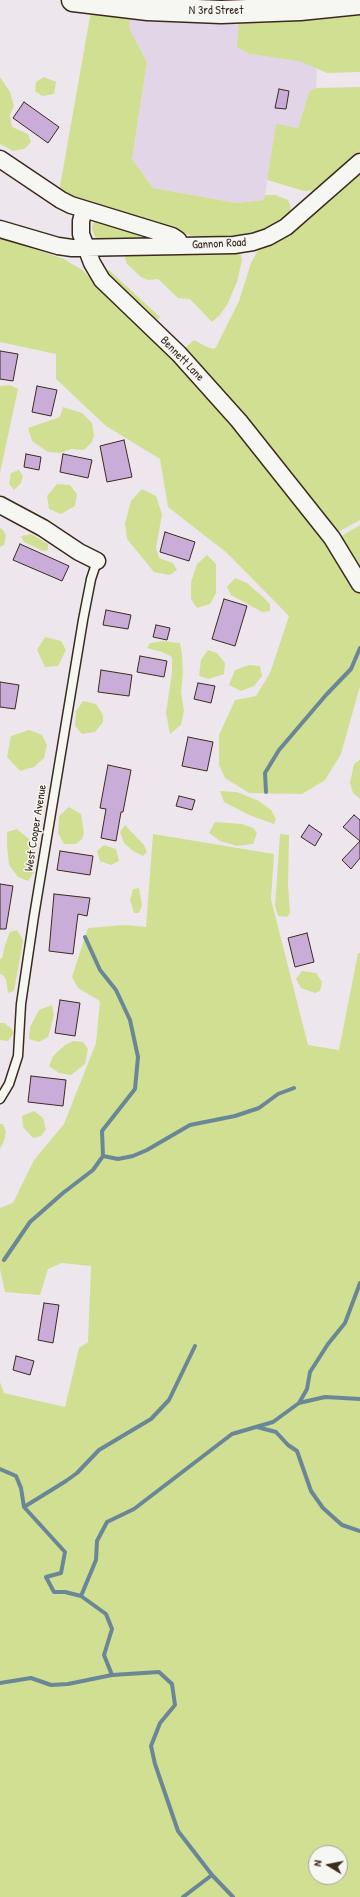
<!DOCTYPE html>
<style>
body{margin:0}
#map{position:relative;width:360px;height:1897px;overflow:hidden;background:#ede7ed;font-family:"Patrick Hand",sans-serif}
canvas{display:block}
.north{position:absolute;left:308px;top:1845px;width:40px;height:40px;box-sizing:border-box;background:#f6f6f2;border:1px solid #aba49d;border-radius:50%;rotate:280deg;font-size:11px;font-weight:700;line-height:16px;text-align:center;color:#3b2a1e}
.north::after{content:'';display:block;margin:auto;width:14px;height:18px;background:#3b2a1e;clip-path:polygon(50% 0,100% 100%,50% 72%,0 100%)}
</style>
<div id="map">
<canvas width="360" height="1897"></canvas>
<div class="north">N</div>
</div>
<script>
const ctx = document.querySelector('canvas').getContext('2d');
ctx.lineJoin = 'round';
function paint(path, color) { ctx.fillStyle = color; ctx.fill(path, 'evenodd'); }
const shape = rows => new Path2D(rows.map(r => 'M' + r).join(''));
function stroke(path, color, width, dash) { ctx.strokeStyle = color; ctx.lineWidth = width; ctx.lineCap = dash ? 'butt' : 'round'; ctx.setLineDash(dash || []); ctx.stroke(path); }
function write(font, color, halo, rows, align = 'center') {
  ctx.font = font + ' "Patrick Hand",sans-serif'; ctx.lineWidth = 3; ctx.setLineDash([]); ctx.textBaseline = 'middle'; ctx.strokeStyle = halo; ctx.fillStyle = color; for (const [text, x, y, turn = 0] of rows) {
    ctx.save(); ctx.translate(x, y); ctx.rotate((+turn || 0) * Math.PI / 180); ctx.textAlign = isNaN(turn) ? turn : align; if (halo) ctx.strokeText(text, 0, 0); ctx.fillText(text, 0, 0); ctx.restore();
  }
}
const built = shape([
 [130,16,239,20,249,54,300,61,317,69,316,88,309,93,298,128,276,125,265,195,263,200,237,203,153,188,132,159,147,62,129,28]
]);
const green = shape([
 [91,11,130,16,129,28,147,62,132,159,153,188,237,203,263,200,265,195,275,195,288,200,291,208,288,215,266,230,244,238,209,239,193,236,83,203,59,192],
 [360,12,360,72,327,73,299,61,249,54,237,47,239,20],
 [0,77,10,92,14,106,10,115,12,127,28,134,31,142,24,149,13,151,0,144],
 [44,77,56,82,54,94,42,96,35,91,36,82],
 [360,87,360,151,318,190,304,191,267,180,276,124,298,128,309,92,316,88],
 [360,172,360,520,338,532,334,532,182,351,194,340,207,347,214,349,216,347,239,301,251,263,258,250,290,233,308,219],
 [94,221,99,221,164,238,97,241,92,229],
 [0,237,64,259,82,270,174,358,237,426,329,545,360,594,360,686,341,754,325,780,302,794,249,793,225,778,219,765,219,735,235,700,256,696,270,673,289,616,227,553,168,507,160,459,106,426,56,379,56,354,0,342],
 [237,252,241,255,242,260,237,282,228,303,220,315,212,322,190,299,178,298,158,279,148,280,141,277,127,264,125,259,126,253],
 [109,270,160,317,154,323,107,276,106,271],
 [10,385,18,389,0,473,0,386],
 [63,407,82,413,92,423,94,435,92,442,84,450,71,449,60,453,48,452,32,441,28,428,60,417],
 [19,470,23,476,21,483,14,490,9,484,11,473],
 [57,484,70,485,77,494,75,506,61,514,49,509,47,496],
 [142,489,156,496,162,514,156,548,159,558,173,563,177,570,170,575,154,572,127,539,125,523,131,501],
 [360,525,360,574,340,537],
 [0,528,3,530,6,536,4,545,0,547],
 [31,534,48,544,48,550,43,551,24,542,21,536],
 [207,555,216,564,216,593,210,604,197,608,191,599,191,582,197,564],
 [235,578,247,583,263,597,270,604,270,611,262,612,231,595,227,587],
 [45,637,61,641,66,650,58,666,45,667,37,650],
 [163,641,180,643,182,654,183,674,181,692,184,711,181,725,170,734,166,713,172,672,172,657,162,652,147,648,150,643],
 [208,650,217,653,225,663,224,674,209,679,199,676,201,660],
 [249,665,260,666,262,676,254,686,241,691,229,685,235,670],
 [83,701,96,704,103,715,103,722,95,732,82,734,75,726,76,711],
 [29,730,42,735,47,745,44,758,34,767,20,771,7,757,11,736],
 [360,760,360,799,353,793,350,783,354,764],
 [220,791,237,792,259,801,271,810,276,819,274,824,249,815,224,802],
 [69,807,81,814,84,833,82,839,76,844,64,844,58,833,59,816],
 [215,822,242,824,253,828,257,833,253,844,237,846,220,841,209,833],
 [125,825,144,845,147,852,143,856,133,851,124,843,120,832],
 [17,829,29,839,34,851,34,872,28,881,18,877,9,865,7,845,7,832],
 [153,834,274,854,271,899,308,1045,339,1050,358,953,360,953,360,1897,0,1897,0,1382,4,1393,65,1407,79,1348,88,1342,91,1266,62,1263,48,1269,40,1295,5,1292,0,1269,0,1208,13,1203,34,1160,64,1124,96,1043,100,1001,78,988,72,977,88,928,125,925,146,927],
 [316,1853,340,1853,340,1877,316,1877],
 [280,834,289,835,288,884,290,913,287,917,278,916,275,906],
 [104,845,116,849,119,861,111,865,100,861,97,851],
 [139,888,142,905,139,913,134,913,130,900,133,889],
 [17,930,23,940,21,953,14,991,8,993,6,980,3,975,0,974,0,959,2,958,5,945,10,932],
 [302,971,316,973,322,982,320,991,315,993,301,988,296,979],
 [52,1005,54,1015,48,1037,39,1042,29,1039,30,1027,39,1010],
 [0,1023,4,1023,11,1028,14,1033,8,1041,0,1040],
 [73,1041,83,1042,88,1049,85,1064,71,1075,59,1073,49,1066,53,1056,65,1045],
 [34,1111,43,1118,46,1129,41,1136,33,1138,23,1127,22,1116],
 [0,1124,3,1124,6,1132,4,1141,0,1149]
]);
const stream = shape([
 [266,792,265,773,279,750,326,695,351,669,360,648],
 [103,1156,118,1159,133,1156,147,1150,190,1125,235,1116,259,1108,278,1094,294,1088],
 [4,1260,30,1222,63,1193,93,1170,103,1156,102,1131,135,1089,138,1057,130,1020,116,990,100,970,85,937],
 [299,1403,307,1389,310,1372,328,1344,345,1323,360,1283],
 [257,1427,276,1432,288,1445,297,1451,311,1491,323,1508,342,1525,360,1531],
 [0,1469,16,1476,21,1488,24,1507,65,1552,61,1573,46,1577,54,1592,65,1592,81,1596,106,1614,112,1629,104,1655,112,1675,159,1672,172,1684,175,1705,160,1723,151,1746,155,1764,178,1831,212,1875,233,1897],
 [24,1507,66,1481,77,1473,99,1450,151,1419,169,1400,195,1346],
 [81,1596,96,1560,97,1541,107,1522,134,1509,232,1434,273,1422,299,1403,325,1397,360,1399],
 [0,1683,31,1678,51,1685,68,1684,112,1675],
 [183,1897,212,1875]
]);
const building = shape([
 [279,89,289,91,286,109,275,108,279,89],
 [24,102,59,127,48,143,13,118,24,102],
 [0,351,18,354,13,381,0,379,0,351],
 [37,386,57,390,51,416,32,412,37,386],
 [124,440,132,477,107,482,100,446,124,440],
 [26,454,41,457,39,470,24,467,26,454],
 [63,454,92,460,88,478,60,472,63,454],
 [165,532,195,542,189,561,160,552,165,532],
 [20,544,69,566,62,581,13,560,20,544],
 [224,599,247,606,235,646,212,639,224,599],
 [106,610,131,615,128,629,103,625,106,610],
 [156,625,170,628,167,640,153,637,156,625],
 [140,656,167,661,164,677,137,672,140,656],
 [101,670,132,675,129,696,98,692,101,670],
 [0,682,19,685,15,709,0,707,0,682],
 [198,683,215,686,211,703,194,699,198,683],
 [188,737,213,742,207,771,182,766,188,737],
 [108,765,131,770,123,812,121,812,116,841,101,838,106,809,100,808,108,765],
 [179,796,195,800,192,810,176,806,179,796],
 [354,815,360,820,360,858,351,869,342,860,360,841,343,827,354,815],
 [309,825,322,834,315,846,301,837,309,825],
 [60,851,93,856,90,875,57,870,60,851],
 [0,884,13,886,6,929,0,929,0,884],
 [54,894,90,898,87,916,78,914,73,954,49,951,54,894],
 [307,933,314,962,295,967,288,938,307,933],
 [60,1000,80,1003,75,1036,55,1033,60,1000],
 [31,1076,66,1080,63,1106,28,1102,31,1076],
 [44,1303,59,1305,53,1343,38,1340,44,1303],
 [16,1356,34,1361,30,1375,13,1370,16,1356]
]);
const service = shape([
 [0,1099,9,1084,18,1056,21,1004,34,916,83,620,91,579,97,561]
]);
const minor = shape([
 [0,159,61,200,71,205,172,236,178,240,179,246],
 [84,210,81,221,81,234,92,263,102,280,179,354,239,421,332,538,360,584],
 [0,229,58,246,72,248,234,245,253,242,268,237,286,227,360,162],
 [0,505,43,528,79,552,97,561]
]);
const primary = shape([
 [73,0,148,9,221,12,300,9,360,3]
]);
const streetNames = [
 ["N 3rd Street",216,11],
 ["Gannon Road",219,244,-3],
 ["Bennett Lane",182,359,46],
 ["West Cooper Avenue",36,828,-81]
];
paint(built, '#e2d5e7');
paint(green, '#d1df93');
stroke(stream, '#6a8798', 4);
paint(building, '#caacd9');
stroke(building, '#3b2a1e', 1);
stroke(service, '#3b2a1e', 11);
stroke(minor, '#3b2a1e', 19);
stroke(primary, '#3b2a1e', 25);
stroke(service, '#f6f6f2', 8);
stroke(minor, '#f6f6f2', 16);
stroke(primary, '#f6f6f2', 22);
write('12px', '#3b2a1e', '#f6f6f2', streetNames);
</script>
